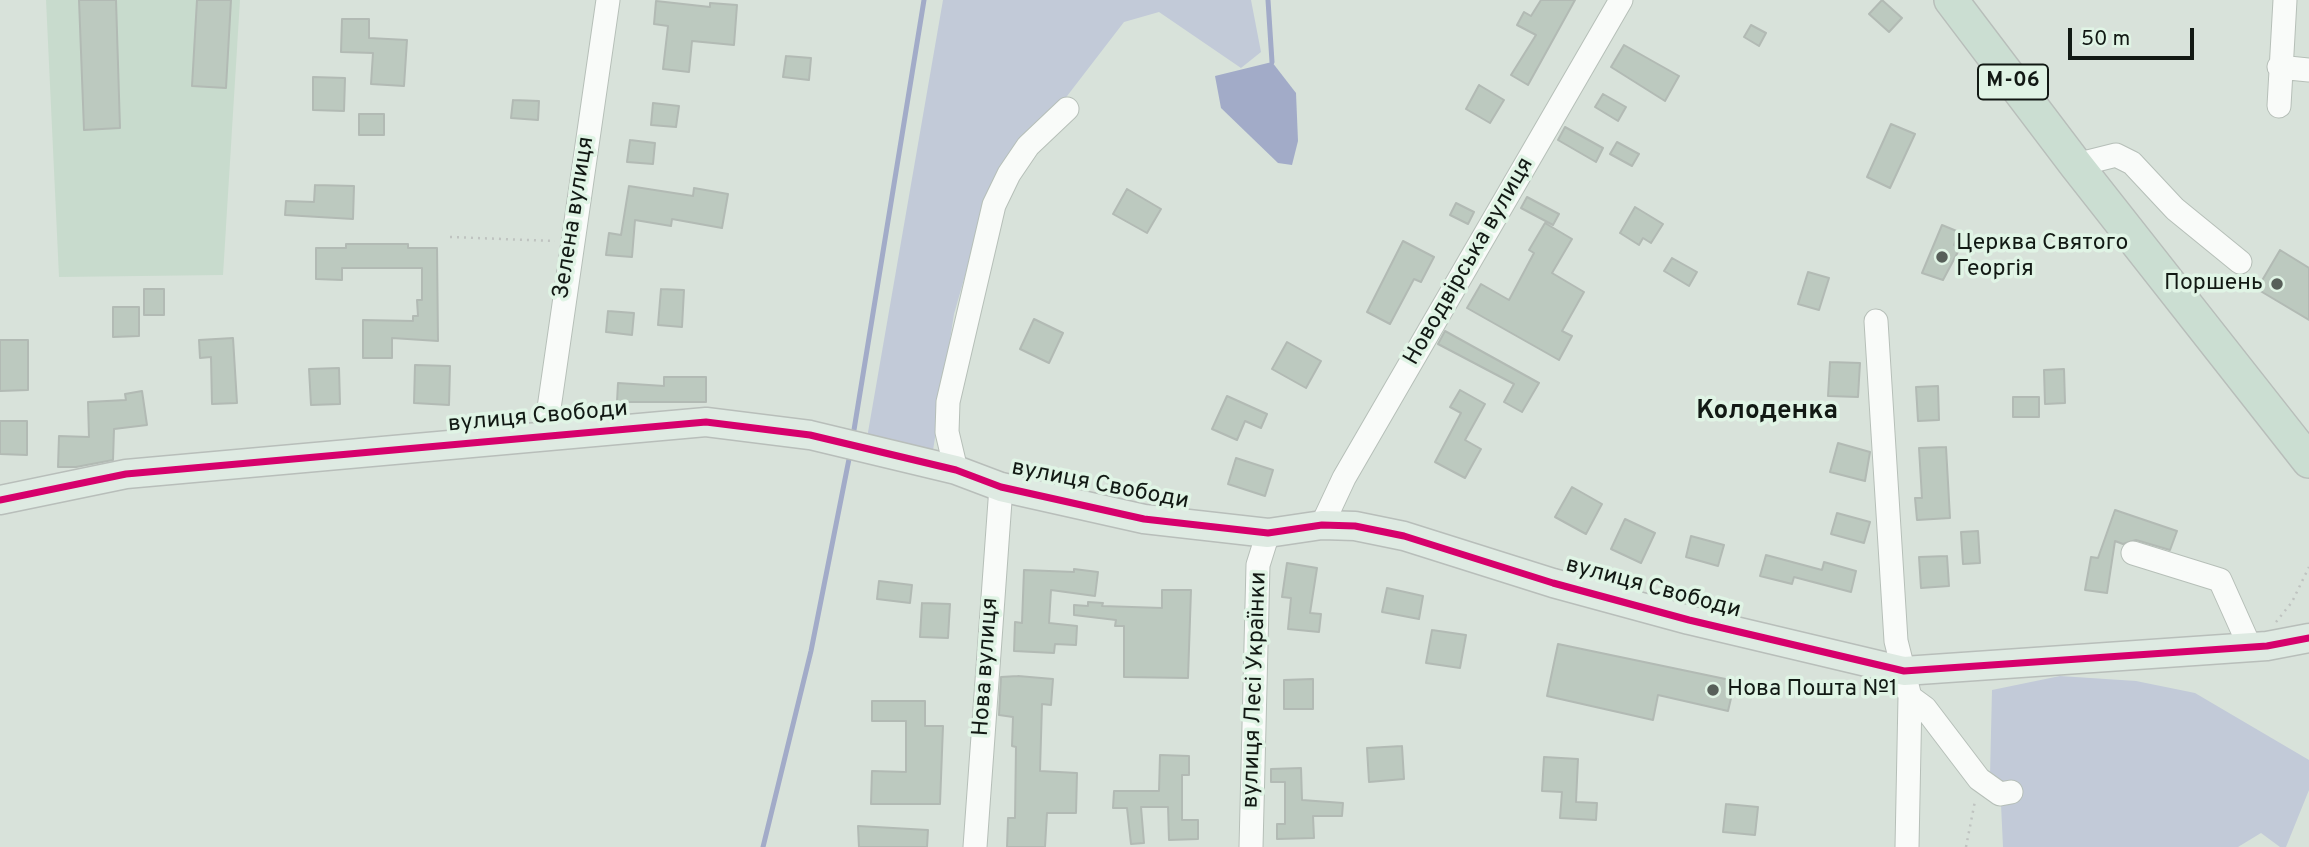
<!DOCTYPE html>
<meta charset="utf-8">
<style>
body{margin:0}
#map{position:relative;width:2309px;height:847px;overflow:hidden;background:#d8e2da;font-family:Overpass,sans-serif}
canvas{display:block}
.scale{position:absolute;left:2068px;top:28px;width:126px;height:32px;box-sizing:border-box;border:4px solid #121914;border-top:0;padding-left:9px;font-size:21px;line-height:24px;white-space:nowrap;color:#121914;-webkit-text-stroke:5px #e0f4e5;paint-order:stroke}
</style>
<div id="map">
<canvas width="2309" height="847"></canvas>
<div class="scale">50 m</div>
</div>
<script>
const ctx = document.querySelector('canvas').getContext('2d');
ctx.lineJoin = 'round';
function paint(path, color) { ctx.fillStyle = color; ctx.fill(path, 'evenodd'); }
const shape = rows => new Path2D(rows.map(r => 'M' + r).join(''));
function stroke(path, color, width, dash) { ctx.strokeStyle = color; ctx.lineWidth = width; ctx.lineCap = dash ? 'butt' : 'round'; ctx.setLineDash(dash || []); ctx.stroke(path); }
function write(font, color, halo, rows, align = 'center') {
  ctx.font = font + ' Overpass,sans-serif'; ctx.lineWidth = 7; ctx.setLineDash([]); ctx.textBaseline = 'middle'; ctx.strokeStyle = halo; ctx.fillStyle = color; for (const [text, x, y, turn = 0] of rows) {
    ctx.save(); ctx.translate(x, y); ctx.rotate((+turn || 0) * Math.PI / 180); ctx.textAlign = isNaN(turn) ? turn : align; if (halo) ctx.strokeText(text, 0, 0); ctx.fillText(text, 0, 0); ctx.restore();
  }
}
const built = shape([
 [46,0,240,0,223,275,59,277]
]);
const green = shape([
 [943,0,1251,0,1261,52,1241,68,1159,12,1124,22,1064,100,991,185,954,314,932,457,867,438],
 [2060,676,2136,681,2195,693,2309,760,2309,790,2286,847,2280,847,2261,833,2238,847,2003,847,2001,804,1990,776,1992,690]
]);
const water = shape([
 [1272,62,1296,93,1298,141,1292,165,1278,163,1221,108,1215,76]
]);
const stream = shape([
 [1268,0,1272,62],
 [853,436,924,0],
 [763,847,811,651,850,454]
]);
const building = shape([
 [79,0,116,0,120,128,84,130,79,0],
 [197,0,231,0,226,88,192,86,197,0],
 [1541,0,1575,0,1528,85,1511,75,1536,35,1517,25,1524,12,1531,16,1541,0],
 [1882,0,1902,18,1889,32,1869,14,1882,0],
 [656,1,710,7,710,3,737,5,734,45,692,41,689,72,663,69,668,26,654,24,656,1],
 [342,19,369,19,369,38,407,40,404,86,371,84,373,53,341,52,342,19],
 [1751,25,1766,33,1759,46,1744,37,1751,25],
 [1624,45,1679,76,1665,101,1611,67,1624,45],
 [786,56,811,58,809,80,783,77,786,56],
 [313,77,345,78,344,111,313,110,313,77],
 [1479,85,1504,100,1490,123,1466,109,1479,85],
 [1603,94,1626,107,1618,121,1595,107,1603,94],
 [513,100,539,101,538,120,511,118,513,100],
 [653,103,679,106,676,127,651,125,653,103],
 [359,114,384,114,384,135,359,135,359,114],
 [1891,124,1915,134,1890,188,1867,177,1891,124],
 [1565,127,1603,148,1596,162,1558,140,1565,127],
 [630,140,655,143,653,164,627,162,630,140],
 [1617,142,1639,154,1632,166,1610,154,1617,142],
 [315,185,354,186,353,219,285,215,286,201,314,202,315,185],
 [629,186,693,196,694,188,728,194,722,228,672,219,671,226,635,220,632,257,606,255,609,233,621,235,629,186],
 [1127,189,1161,209,1147,233,1113,214,1127,189],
 [1527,197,1559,214,1553,225,1521,208,1527,197],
 [1456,203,1474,212,1468,224,1450,215,1456,203],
 [1635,207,1663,224,1651,243,1643,238,1639,245,1620,233,1635,207],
 [1545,223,1572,239,1552,273,1584,292,1562,331,1572,336,1559,360,1467,308,1481,284,1509,300,1534,253,1529,250,1545,223],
 [1942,225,1959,232,1954,245,1960,248,1943,280,1922,273,1942,225],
 [1403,241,1434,257,1421,282,1414,279,1390,324,1367,312,1403,241],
 [346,244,408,244,408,248,437,248,438,341,392,338,392,358,363,358,363,320,413,321,413,316,418,316,417,300,422,300,422,268,342,268,342,280,316,279,316,248,346,248,346,244],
 [2280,250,2309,268,2309,320,2257,289,2280,250],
 [1672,258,1697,272,1689,286,1664,271,1672,258],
 [1808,272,1829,278,1819,310,1798,304,1808,272],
 [144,289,164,289,164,315,144,315,144,289],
 [661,289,684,290,682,327,658,325,661,289],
 [113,307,139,307,139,336,113,337,113,307],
 [608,311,634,313,632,335,606,332,608,311],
 [1034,319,1063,333,1049,363,1020,349,1034,319],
 [1445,331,1539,383,1522,412,1504,402,1514,384,1438,344,1445,331],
 [233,338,237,403,212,404,211,357,200,358,199,340,233,338],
 [0,340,28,340,28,390,0,391,0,340],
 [1287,342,1321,361,1306,388,1272,369,1287,342],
 [1830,362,1860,363,1858,397,1828,396,1830,362],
 [415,365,450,366,449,405,414,403,415,365],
 [339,368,340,404,311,405,309,369,339,368],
 [2064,369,2065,403,2045,404,2044,370,2064,369],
 [664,377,706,377,706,402,617,402,618,383,664,386,664,377],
 [1938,386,1939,420,1918,421,1916,387,1938,386],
 [1460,390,1485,404,1465,440,1481,449,1465,478,1435,462,1461,413,1450,407,1460,390],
 [142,391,147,425,114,429,113,460,76,467,58,467,59,436,89,437,88,402,126,400,125,394,142,391],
 [1227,396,1267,414,1261,428,1245,421,1237,440,1212,429,1227,396],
 [2013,397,2039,397,2039,417,2013,417,2013,397],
 [0,421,27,421,27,455,0,454,0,421],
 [1838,443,1870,452,1865,481,1830,472,1838,443],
 [1946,447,1950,518,1917,520,1915,498,1922,498,1919,448,1946,447],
 [1236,458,1273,470,1265,496,1228,484,1236,458],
 [1572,487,1602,504,1586,534,1555,517,1572,487],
 [2115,510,2177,531,2170,550,2136,540,2123,544,2115,541,2107,593,2085,590,2091,557,2098,558,2115,510],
 [1837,513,1870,522,1864,543,1831,534,1837,513],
 [1625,519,1655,533,1641,563,1611,549,1625,519],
 [1978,531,1980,563,1963,564,1961,532,1978,531],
 [1691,536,1724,545,1718,566,1686,557,1691,536],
 [1766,555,1822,570,1824,562,1856,571,1851,592,1794,577,1792,584,1760,576,1766,555],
 [1947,556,1949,586,1921,588,1919,557,1947,556],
 [1287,563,1317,568,1310,613,1321,614,1319,632,1288,629,1291,598,1282,597,1287,563],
 [1074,569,1098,572,1095,596,1051,590,1049,623,1077,626,1076,645,1055,644,1054,653,1014,651,1015,622,1022,623,1024,570,1074,572,1074,569],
 [879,581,912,585,910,603,877,599,879,581],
 [1387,588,1423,596,1419,619,1382,612,1387,588],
 [1162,590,1191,590,1188,678,1124,677,1124,626,1115,626,1116,620,1074,615,1074,605,1088,606,1088,602,1103,603,1102,606,1162,608,1162,590],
 [922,603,950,604,948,638,920,637,922,603],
 [1432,630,1466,635,1460,668,1426,663,1432,630],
 [1558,644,1735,681,1728,711,1658,695,1653,720,1547,696,1558,644],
 [1018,676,1053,679,1051,705,1042,704,1040,771,1077,773,1076,813,1047,813,1045,847,1007,847,1008,818,1015,818,1016,747,1012,746,1013,717,999,715,1001,677,1018,676],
 [1313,679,1313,709,1284,709,1284,680,1313,679],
 [872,701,925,701,925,726,943,726,940,804,871,804,872,771,906,772,906,721,872,721,872,701],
 [1402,746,1404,779,1369,782,1367,748,1402,746],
 [1160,755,1189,756,1189,775,1182,775,1182,820,1198,820,1198,839,1169,840,1168,807,1141,807,1144,843,1131,844,1127,808,1113,808,1114,791,1159,791,1160,755],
 [1544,757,1578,759,1576,802,1597,803,1596,820,1560,818,1562,792,1542,791,1544,757],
 [1301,768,1302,800,1343,803,1342,816,1313,816,1314,838,1277,839,1277,824,1285,824,1285,782,1271,782,1271,769,1301,768],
 [1726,804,1758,807,1755,835,1723,832,1726,804],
 [858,826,928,830,927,847,859,847,858,826]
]);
const path = shape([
 [450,237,555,241],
 [2276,622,2292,602,2309,567],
 [1966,847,1975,801]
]);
const minor = shape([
 [2279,67,2309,70],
 [2279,106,2285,0],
 [2076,165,2116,155,2132,163,2175,209,2240,262],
 [1876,321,1896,641,1910,697,1907,847],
 [545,436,608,0],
 [956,470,947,432,948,402,994,205,1009,174,1028,146,1067,109],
 [1322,525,1344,478,1621,0],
 [2133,553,2220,580,2250,647],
 [1910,697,1925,708,1979,779,2000,794,2011,792],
 [975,847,1001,487],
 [1251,847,1258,565,1268,533]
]);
const major = shape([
 [0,500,126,474,706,422,810,435,956,470,1001,487,1144,519,1268,533,1322,525,1355,526,1404,536,1553,583,1689,620,1904,671,2267,646,2309,638]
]);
const highway = shape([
 [1951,0,2076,165,2309,461]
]);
const cycleway = shape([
 [0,500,126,474,706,422,810,435,956,470,1001,487,1144,519,1268,533,1322,525,1355,526,1404,536,1553,583,1689,620,1904,671,2267,646,2309,638]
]);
const markers = [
 [1942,257,7,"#575f59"],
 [2277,284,7,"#575f59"],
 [1713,690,7,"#575f59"]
];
const shields = [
 [2013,82,70]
];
const shieldNames = [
 ["М-06",2013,82]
];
const streetNames = [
 ["Зелена вулиця",575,218,-81],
 ["Новодвірська вулиця",1470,262,-60],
 ["вулиця Свободи",538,418,-5],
 ["вулиця Свободи",1100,486,11],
 ["вулиця Свободи",1653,589,15],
 ["Нова вулиця",987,667,-86],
 ["вулиця Лесі Українки",1256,690,-88]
];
const poiNames = [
 ["Церква Святого",1956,244],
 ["Георгія",1956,270],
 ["Поршень",2263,284,"right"],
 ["Нова Пошта №1",1727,690]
];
const quarterNames = [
 ["Колоденка",1767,413]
];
paint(built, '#c8dbcd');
paint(green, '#c2cad8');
paint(water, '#a2abc8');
stroke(stream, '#a2abc8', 5);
paint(building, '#bcc9bf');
stroke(building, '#b2bab4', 2);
stroke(minor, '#b6bfb8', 25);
stroke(major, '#b8beba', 31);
stroke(highway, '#b8beba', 36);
stroke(path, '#bfc3c0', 2.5, [2, 5]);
stroke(minor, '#f9fbf9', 23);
stroke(major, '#deeae2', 28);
stroke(highway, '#cbded2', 33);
stroke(cycleway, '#d6006c', 7);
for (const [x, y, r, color] of markers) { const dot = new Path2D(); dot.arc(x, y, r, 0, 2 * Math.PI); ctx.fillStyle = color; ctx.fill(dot); stroke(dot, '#e0f4e5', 2.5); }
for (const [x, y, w] of shields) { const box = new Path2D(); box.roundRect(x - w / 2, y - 17.5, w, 35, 5); ctx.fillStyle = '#e0f4e5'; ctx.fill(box); stroke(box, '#121914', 2); }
write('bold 21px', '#121914', null, shieldNames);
write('23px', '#121914', '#e0f4e5', streetNames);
write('23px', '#121914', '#e0f4e5', poiNames, 'left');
write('bold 26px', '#121914', '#e0f4e5', quarterNames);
</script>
